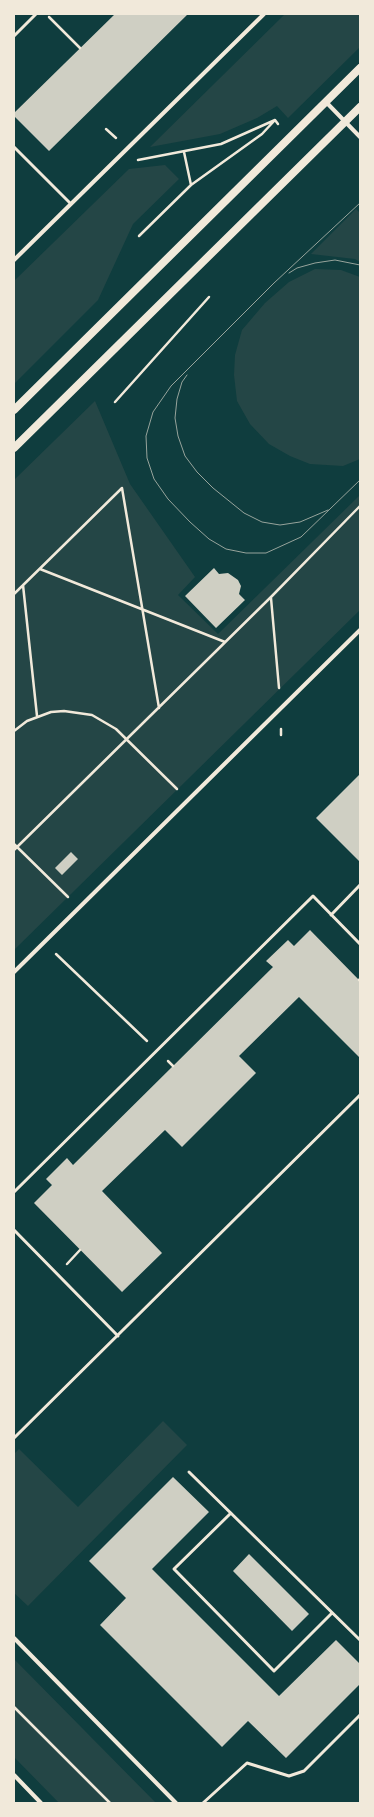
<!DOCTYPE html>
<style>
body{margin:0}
#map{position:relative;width:374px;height:1817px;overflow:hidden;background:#0f3d3e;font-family:"Open Sans",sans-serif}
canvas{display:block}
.frame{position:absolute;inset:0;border:15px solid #f1e9da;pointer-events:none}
</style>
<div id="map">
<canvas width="374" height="1817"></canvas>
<div class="frame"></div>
</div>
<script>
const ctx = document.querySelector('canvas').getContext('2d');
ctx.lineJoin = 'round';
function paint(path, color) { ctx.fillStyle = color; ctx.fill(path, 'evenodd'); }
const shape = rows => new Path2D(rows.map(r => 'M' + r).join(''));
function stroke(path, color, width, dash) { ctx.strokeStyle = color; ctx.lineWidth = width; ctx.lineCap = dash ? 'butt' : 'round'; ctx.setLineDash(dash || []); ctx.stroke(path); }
const green = shape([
 [285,14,360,14,360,47,288,118,277,106,257,118,220,134,150,147],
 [165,165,179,179,133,224,98,300,14,384,14,281,129,169],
 [356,209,360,213,360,262,355,259,311,254],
 [315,269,341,270,360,277,360,459,343,466,310,464,290,456,269,444,250,424,237,401,234,375,235,355,242,330,265,303,289,282],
 [95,401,130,484,195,577,178,595,218,634,360,495,360,610,14,950,14,480],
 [163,1421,187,1445,28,1606,14,1593,14,1454,19,1449,78,1507],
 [14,1659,156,1803,59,1803,14,1757]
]);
const building = shape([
 [115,14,188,14,49,151,14,116,14,113],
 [214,568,219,574,228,573,238,580,241,586,239,594,245,600,216,628,185,596],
 [360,774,360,862,316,818],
 [71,852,78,859,62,875,55,868],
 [310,930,360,981,360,1058,299,997,239,1056,256,1073,182,1147,165,1130,102,1191,162,1253,122,1292,34,1203,52,1185,46,1179,67,1158,73,1165,273,967,266,961,288,940,294,946],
 [173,1477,209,1512,152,1569,279,1696,336,1640,360,1664,360,1684,286,1758,248,1721,222,1747,100,1625,126,1598,89,1561],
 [249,1554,309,1614,292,1631,233,1571]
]);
const path = shape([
 [49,17,80,48],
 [106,129,116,138],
 [184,152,191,185],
 [138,160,221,144,275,120,278,124],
 [139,236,191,185,262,134,275,120],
 [115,402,209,297],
 [122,488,159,708],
 [40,569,225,642],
 [23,585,37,716],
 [14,594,122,488],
 [271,598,279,688],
 [281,729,281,735],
 [14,731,27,721,51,712,64,711,92,715,116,729,177,789],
 [14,844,68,897],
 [14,850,271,597,360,506],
 [56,954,147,1041],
 [359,980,360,979],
 [168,1061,173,1066],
 [67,1264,80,1250],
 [14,1707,110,1803]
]);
const service = shape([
 [14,36,36,14],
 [14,147,71,204],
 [331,915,360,885],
 [14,1192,313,896,360,944],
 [14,1230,118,1336],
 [14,1438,360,1095],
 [189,1472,360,1640],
 [231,1513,174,1569,274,1671,332,1613],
 [203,1803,247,1763,289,1776,304,1771,360,1715]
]);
const minor = shape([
 [326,102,360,137],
 [14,260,264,14],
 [14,972,360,630],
 [14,1638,176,1803],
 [14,1775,41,1803]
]);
const secondary = shape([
 [14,410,360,68],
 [14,448,360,107]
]);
const tram = shape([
 [360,203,274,283,171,386,153,412,146,436,147,458,154,479,168,499,190,522,209,539,226,549,246,553,266,553,301,537,360,480],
 [289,273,297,268,315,263,335,260,360,265],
 [187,375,182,382,177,399,175,418,178,436,185,456,197,472,213,488,244,513,262,522,280,525,300,522,328,510]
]);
paint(green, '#244646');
paint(building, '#cfcfc3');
stroke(path, '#f1e9da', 2.5);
stroke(service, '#f1e9da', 3);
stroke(minor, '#f1e9da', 4);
stroke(secondary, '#f1e9da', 8);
stroke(tram, '#97a49c', 1);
</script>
